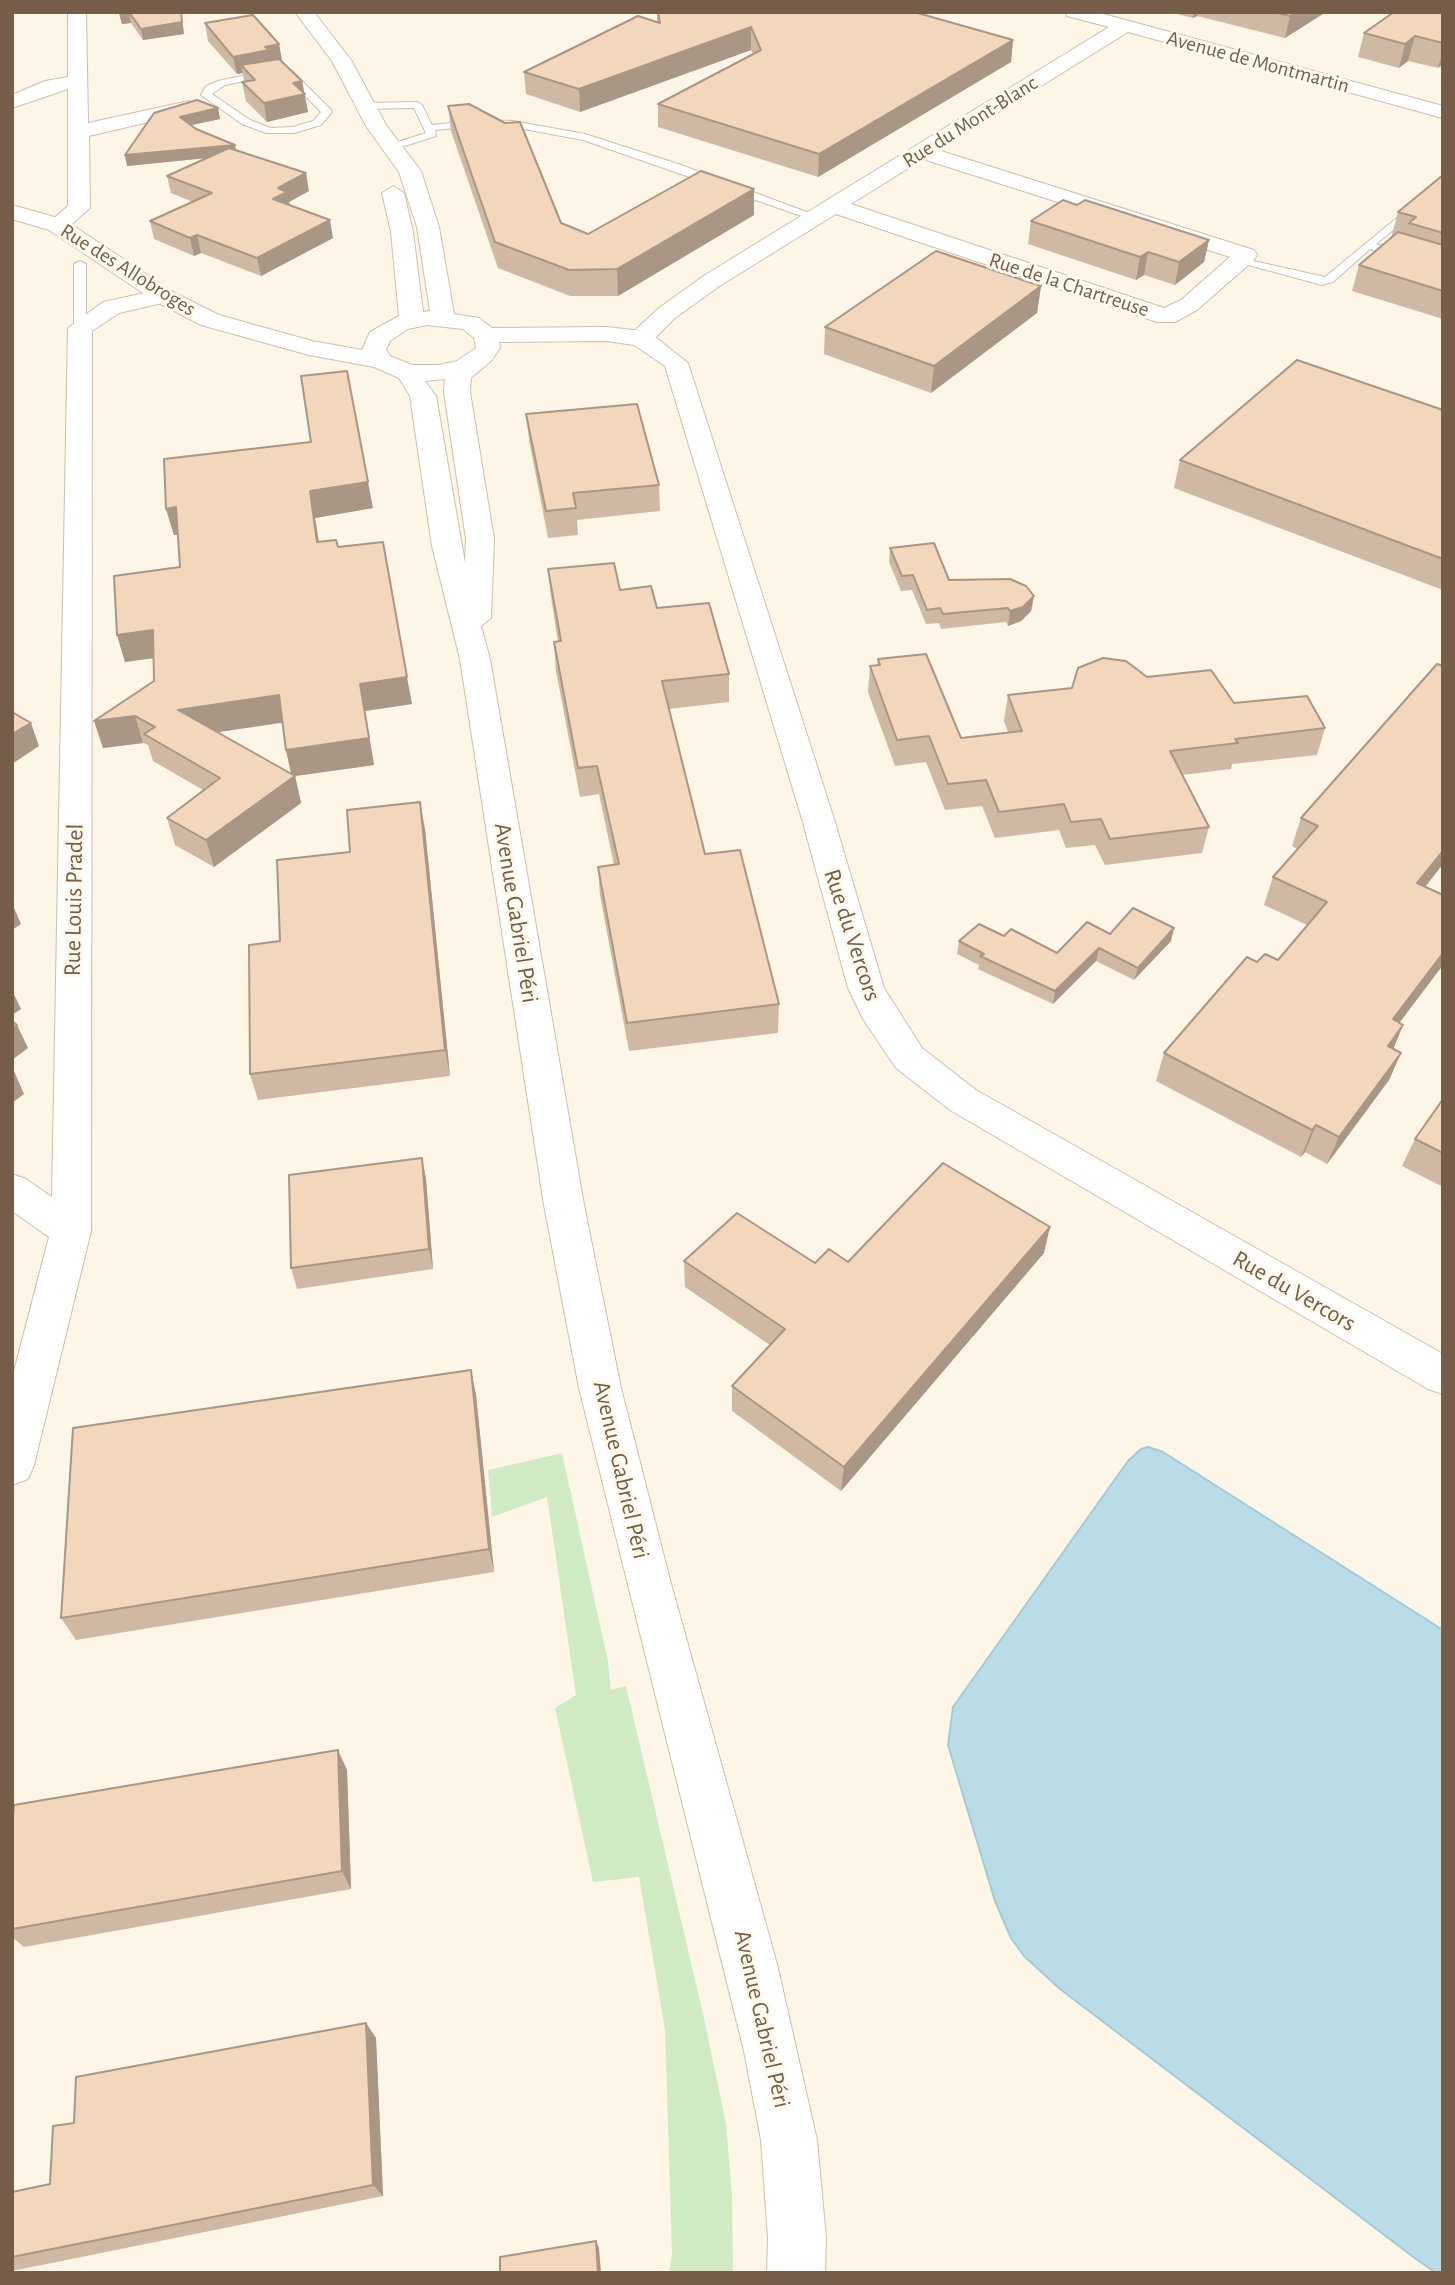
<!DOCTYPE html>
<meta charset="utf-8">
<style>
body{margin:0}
#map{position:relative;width:1455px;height:2285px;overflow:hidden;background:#fdf5e6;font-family:"Alegreya Sans",sans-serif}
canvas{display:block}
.frame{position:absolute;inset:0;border:14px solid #765d4a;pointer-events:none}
</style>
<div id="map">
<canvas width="1455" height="2285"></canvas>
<div class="frame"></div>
</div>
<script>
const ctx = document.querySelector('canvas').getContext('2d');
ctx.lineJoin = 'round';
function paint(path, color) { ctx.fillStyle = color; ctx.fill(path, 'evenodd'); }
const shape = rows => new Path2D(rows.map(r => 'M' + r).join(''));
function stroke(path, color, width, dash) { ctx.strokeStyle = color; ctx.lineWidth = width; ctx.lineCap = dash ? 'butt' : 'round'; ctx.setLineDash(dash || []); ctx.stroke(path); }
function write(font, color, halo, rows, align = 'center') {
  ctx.font = font + ' "Alegreya Sans",sans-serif'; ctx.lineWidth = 6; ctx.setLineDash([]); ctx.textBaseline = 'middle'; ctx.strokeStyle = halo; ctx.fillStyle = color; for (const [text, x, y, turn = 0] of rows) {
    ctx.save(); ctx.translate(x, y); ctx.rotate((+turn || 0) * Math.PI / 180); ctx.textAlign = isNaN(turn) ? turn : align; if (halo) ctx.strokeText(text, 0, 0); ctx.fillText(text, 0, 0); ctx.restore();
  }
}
const green = shape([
 [562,1453,608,1661,611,1690,626,1686,704,2018,726,2124,732,2194,733,2273,669,2273,672,2254,665,2029,639,1877,593,1882,555,1708,576,1695,547,1497,492,1517,488,1470]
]);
const water = shape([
 [1148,1447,1163,1452,1443,1630,1443,2273,1436,2273,1412,2256,1060,1989,1024,1956,1011,1938,995,1901,948,1745,953,1707,1128,1461,1141,1449,1148,1447]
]);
const lane = shape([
 [279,68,292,71,331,110,332,112,321,125,294,133,266,133,242,124,201,95,206,86,218,81,279,68],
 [279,74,285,75,321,112,313,121,293,127,271,128,250,120,212,94,225,85,279,74],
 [417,102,422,105,432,125,477,120,513,121,585,134,681,165,820,217,810,219,583,140,513,127,477,126,435,130,436,136,392,150,388,149,388,145,426,133,414,108,366,109,361,106,366,103,417,102],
 [1443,180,1443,189,1376,244,1443,264,1443,271,1370,249,1333,282,1322,285,1234,261,1240,258,1325,277,1443,180],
 [80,261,86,264,86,328,80,332,74,328,74,264,80,261]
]);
const street = shape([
 [68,12,86,12,88,123,189,101,199,107,196,111,89,136,90,208,65,230,57,232,46,225,68,206,68,89,12,108,12,95,45,81,68,77,68,12],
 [1065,12,1096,12,1443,106,1443,118,1128,32,938,150,1254,250,1257,255,1254,260,1197,310,1175,322,1157,322,836,214,721,285,675,318,650,343,632,343,629,338,632,333,659,308,705,275,1109,27,1067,16,1065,12],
 [923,159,1230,257,1181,300,1164,308,851,204,923,159],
 [163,289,171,291,175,296,171,301,119,313,92,331,91,1231,34,1465,28,1479,12,1485,12,1379,49,1237,12,1211,12,1174,26,1179,52,1197,68,328,103,302,163,289]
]);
const secondary = shape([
 [295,12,314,12,351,60,386,125,421,171,439,227,454,314,479,318,492,328,607,327,641,331,650,333,688,363,834,819,884,988,922,1048,976,1090,1443,1354,1443,1394,1428,1389,950,1110,896,1068,863,1019,848,988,802,819,665,366,634,345,607,341,499,342,500,348,492,360,471,378,470,392,494,539,491,618,481,626,490,659,584,1205,621,1388,670,1580,777,1964,817,2140,826,2238,825,2273,767,2273,768,2238,761,2140,744,2051,579,1388,544,1205,460,659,432,546,410,396,399,378,374,367,309,355,201,325,155,301,49,230,12,219,12,205,65,220,171,291,219,315,312,341,362,350,370,332,399,316,391,232,382,193,393,186,404,193,413,232,423,312,430,311,417,227,399,172,366,126,332,61,295,12],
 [427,325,463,329,474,338,476,348,457,361,438,365,412,365,390,356,386,349,390,341,408,329,427,325],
 [445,379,444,392,466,539,465,563,436,396,425,381,445,379]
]);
const wall = shape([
 [119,12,181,12,184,34,143,40,131,23,122,24],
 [657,12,914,12,1013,40,1011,62,818,177,658,127,658,104,753,54,751,50,580,112,526,94,524,72,657,22],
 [1169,12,1326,12,1285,38,1197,16,1193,18],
 [1443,12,1443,64,1438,68,1408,61,1399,68,1358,57,1364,33],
 [205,23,279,44,282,61,302,81,308,112,267,122,246,101,242,82,244,82,243,73,237,74,208,41],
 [448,106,561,223,588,234,754,189,754,215,618,296,570,296,498,268,451,131],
 [218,108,220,119,191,125,196,129,309,191,289,202,290,205,333,238,261,276,201,253,194,256,154,239,150,221,193,202,171,193,167,176,206,158,127,166,125,155],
 [1443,175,1443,319,1352,291,1359,265,1391,238,1398,212],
 [1077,205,1209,240,1204,262,1175,285,1144,275,1136,280,1028,244,1031,221],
 [1041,286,1037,313,931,393,824,354,825,327],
 [1443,410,1443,590,1174,488,1180,460],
 [526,414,659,485,660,511,577,520,578,535,548,538,529,440],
 [373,508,315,518,319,542,338,547,412,704,365,711,374,765,295,776,301,803,214,867,175,845,167,818,203,790,153,761,148,745,143,743,103,748,154,681,154,658,125,662,117,635,180,567,178,535,174,535,166,509],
 [282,723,286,750,291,774,218,732],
 [890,548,949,580,1034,596,1031,611,1021,621,1008,626,1006,622,941,629,939,623,926,624,912,590,901,591,889,562],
 [548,569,620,590,657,608,729,674,729,702,669,709,705,854,779,1004,778,1033,629,1051,600,895,598,867,614,865,599,794,580,797,556,671,554,642,558,642,551,597],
 [878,659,961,738,1008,732,1004,721,1008,695,1072,688,1147,677,1234,703,1325,728,1317,755,1232,764,1231,769,1182,775,1209,827,1202,853,1105,865,1095,845,1066,848,1059,830,995,838,982,806,945,810,926,762,895,766,868,692,870,666,877,665],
 [1443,666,1443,864,1425,887,1443,895,1443,965,1399,1023,1403,1025,1393,1049,1401,1053,1389,1080,1327,1164,1305,1152,1301,1157,1156,1081,1164,1053,1257,962,1278,960,1307,925,1264,905,1273,877,1297,849,1292,846,1301,818],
 [425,829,450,1076,258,1100,250,1074,280,941,350,852],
 [1110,934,1171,941,1134,980,1096,961,1053,1004,978,969,979,965,957,954,959,941,1004,936,1057,953],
 [1443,1099,1443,1187,1402,1166,1415,1139],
 [422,1158,426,1179,433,1269,297,1289,291,1268],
 [1044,1253,841,1491,732,1411,732,1386,770,1345,685,1287,684,1261,815,1263],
 [471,1370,476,1395,494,1572,76,1640,61,1618],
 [347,1770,351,1889,24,1947,12,1937,12,1826],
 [366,2023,376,2038,383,2196,12,2271,12,2192,50,2184]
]);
const shadedWall = shape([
 [129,12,131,23,122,24,119,13],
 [181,12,184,34,143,40,141,29],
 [1194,12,1198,12,1197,16,1193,18],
 [1297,12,1326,12,1285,38,1290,16],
 [751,27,751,50,580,112,579,89],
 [1415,36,1408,61,1399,68,1405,44],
 [1013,40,1011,62,818,177,819,154],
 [279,44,282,61,241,65,243,73,237,74,233,57,265,47],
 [1443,50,1443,64,1438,68],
 [302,81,308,112,267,122,264,103,293,83],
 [218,108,220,119,182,127,180,117],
 [235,145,237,155,127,166,125,155],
 [306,173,309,191,289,202,291,210,273,199,278,188],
 [754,189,754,215,618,296,617,269],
 [330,220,333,238,261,276,257,258],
 [197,235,201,253,194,256,190,238],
 [1209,240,1204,262,1175,285,1179,262],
 [1148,252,1144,275,1136,280,1140,257],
 [1041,286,1037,313,931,393,934,366],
 [368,482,373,508,315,518,323,569,317,542,310,491],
 [176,507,183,534,174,535,166,509],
 [1034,596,1031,611,1021,621,1008,626,1010,611],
 [153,630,161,657,125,662,117,635],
 [407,677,412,704,365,711,374,765,295,776,301,803,214,867,206,840,292,777,286,750,360,684],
 [279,695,285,722,186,737,178,710],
 [135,716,143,743,103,748,94,721],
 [31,723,39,746,12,764,12,734],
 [420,802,425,829,450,1076,445,1050],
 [1443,851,1443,864,1406,911,1417,883],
 [12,903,21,924,12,930],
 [1174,928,1171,941,1134,980,1138,968],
 [1099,948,1096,961,1053,1004,1055,991],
 [1443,953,1443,965,1381,1047,1393,1019],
 [12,990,21,1009,12,1015],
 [17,1025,28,1048,12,1060,12,1029],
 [1403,1025,1392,1052,1388,1046],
 [1401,1053,1389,1080,1327,1164,1339,1137],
 [14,1071,24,1094,12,1103,12,1072],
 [1316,1125,1305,1152,1301,1157,1312,1130],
 [422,1158,426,1179,433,1269,429,1249],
 [1050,1227,1044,1253,841,1491,844,1467],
 [471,1370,476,1395,494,1572,489,1549],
 [338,1750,347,1770,351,1889,342,1871],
 [366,2023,376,2038,383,2196,373,2185],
 [596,2241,599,2248,601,2273,598,2273]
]);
const building = shape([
 [129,12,181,12,182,22,141,29,129,12],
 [658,12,914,12,1013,40,819,154,658,104,761,50,751,27,579,89,524,72,638,16,660,23,658,12],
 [1274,12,1297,12,1290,16,1274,12],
 [1394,12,1443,12,1443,43,1415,36,1405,44,1364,33,1394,12],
 [253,15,279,44,265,47,269,50,233,57,205,23,253,15],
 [279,59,302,81,293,83,305,94,264,103,242,82,255,80,241,65,279,59],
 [197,100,218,108,180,117,196,129,235,145,125,155,154,113,197,100],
 [469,104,505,123,520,122,561,223,588,234,701,171,754,189,617,269,569,270,495,242,448,106,469,104],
 [229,148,306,173,278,188,287,192,273,199,330,220,257,258,197,235,190,238,150,221,212,193,167,176,229,148],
 [1443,175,1443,233,1409,223,1416,217,1398,212,1443,175],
 [1063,200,1077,205,1085,200,1209,240,1179,262,1148,252,1140,257,1031,221,1063,200],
 [1398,232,1443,245,1443,291,1359,265,1398,232],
 [936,251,1041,286,934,366,825,327,936,251],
 [1297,360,1443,410,1443,559,1180,460,1297,360],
 [347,371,368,482,310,491,317,542,336,540,338,547,383,542,407,677,360,684,369,738,286,750,279,695,178,710,295,776,206,840,167,818,220,778,144,734,155,727,135,716,94,721,154,681,153,630,117,635,114,576,180,567,176,507,166,509,164,459,311,442,301,376,347,371],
 [637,404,659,485,573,493,576,508,546,511,526,414,637,404],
 [934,543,949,580,1010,579,1026,586,1034,596,1023,607,1010,611,1008,608,943,614,940,608,927,610,913,575,902,576,890,548,934,543],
 [614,563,620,590,651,586,657,608,709,603,729,674,662,681,705,854,740,850,779,1004,627,1023,598,867,619,864,597,766,578,768,554,642,561,641,548,569,614,563],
 [926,654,961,738,1022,731,1008,695,1072,688,1078,668,1103,658,1126,661,1147,677,1211,670,1234,703,1307,696,1325,728,1235,739,1238,743,1170,751,1209,827,1110,839,1101,819,1071,822,1064,804,999,812,986,780,948,784,929,736,897,740,870,666,880,665,878,659,926,654],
 [1437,664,1443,666,1443,851,1417,883,1443,895,1443,953,1393,1019,1403,1025,1388,1046,1401,1053,1339,1137,1316,1125,1312,1130,1164,1053,1247,957,1257,962,1265,954,1278,960,1327,902,1273,877,1318,826,1301,818,1437,664],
 [12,712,31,723,12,734,12,712],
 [420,802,445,1050,250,1074,249,945,280,941,277,860,350,852,347,810,420,802],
 [1133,908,1174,928,1138,968,1099,948,1055,991,980,956,984,954,959,941,979,924,1004,936,1011,929,1057,953,1087,922,1110,934,1133,908],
 [12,1021,17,1025,12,1029,12,1021],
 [1443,1099,1443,1153,1415,1139,1443,1099],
 [422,1158,429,1249,291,1268,289,1175,422,1158],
 [943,1163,1050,1227,844,1467,732,1386,785,1329,684,1261,737,1213,815,1263,829,1249,848,1262,943,1163],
 [471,1370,489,1549,61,1618,73,1428,471,1370],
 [338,1750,342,1871,12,1929,12,1826,14,1805,338,1750],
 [366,2023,373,2185,12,2257,12,2192,50,2184,53,2126,74,2123,76,2077,366,2023],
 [596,2241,598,2273,500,2273,500,2257,596,2241]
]);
const farStreetnames = [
 ["Avenue de Montmartin",1258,62,15],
 ["Rue du Mont-Blanc",970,122,-32],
 ["Rue des Allobroges",128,270,32],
 ["Rue de la Chartreuse",1069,285,18]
];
const streetNames = [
 ["Rue Louis Pradel",74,900,-89],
 ["Avenue Gabriel Péri",516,913,81],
 ["Rue du Vercors",852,935,72],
 ["Rue du Vercors",1294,1291,30],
 ["Avenue Gabriel Péri",621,1470,77],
 ["Avenue Gabriel Péri",762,2019,77]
];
paint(green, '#d0ebc4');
paint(water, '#badce7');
stroke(water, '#a0cbd8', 2);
stroke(lane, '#cebeac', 2);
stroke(street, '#cebeac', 2);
stroke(secondary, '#d1bfa9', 2);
paint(lane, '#fff');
paint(street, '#fff');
paint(secondary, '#fff');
paint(wall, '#d0b9a3');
paint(shadedWall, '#a99684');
paint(building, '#f2d7bd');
stroke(building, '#a99684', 2);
write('21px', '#765d4a', '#fff9ec', farStreetnames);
write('24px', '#765d4a', '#fff9ec', streetNames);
</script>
